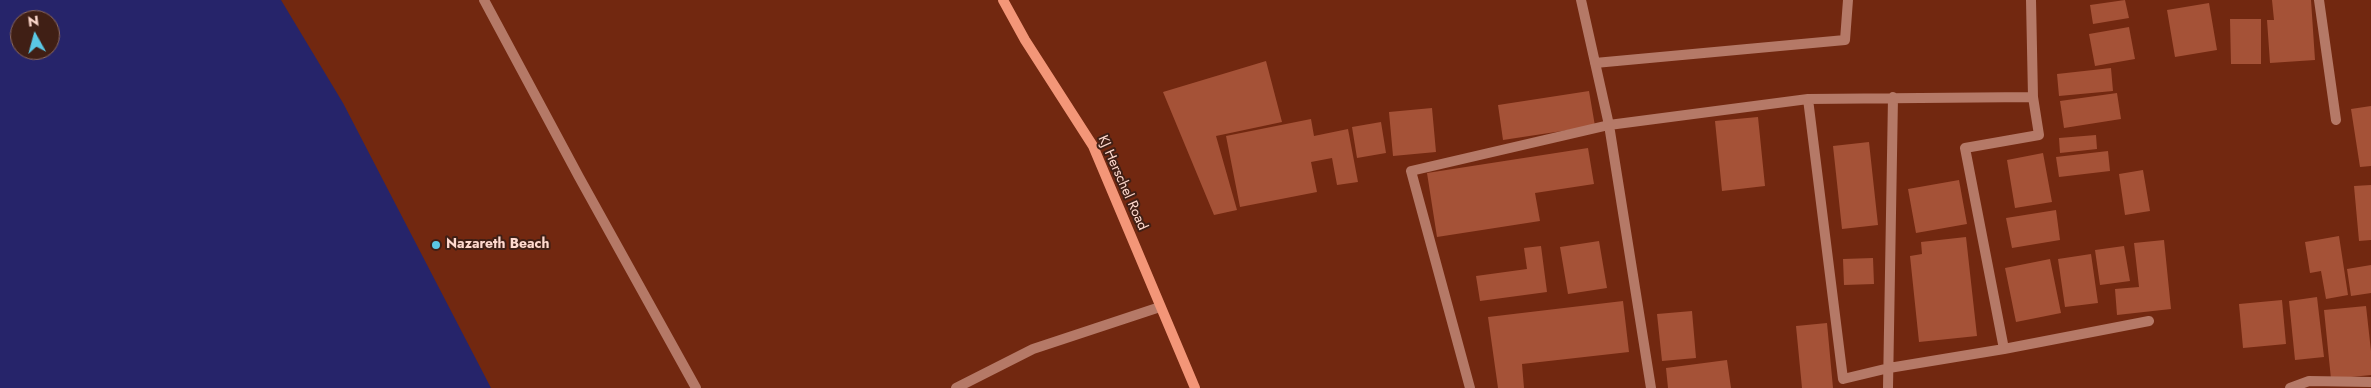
<!DOCTYPE html>
<style>
body{margin:0}
#map{position:relative;width:2371px;height:388px;overflow:hidden;background:#722810;font-family:Jost,sans-serif}
canvas{display:block}
.north{position:absolute;left:10px;top:10px;width:50px;height:50px;box-sizing:border-box;background:#401f15;border:1px solid #8c695f;border-radius:50%;rotate:353deg;font-size:14px;font-weight:700;line-height:20px;text-align:center;color:#fed9ce}
.north::after{content:'';display:block;margin:auto;width:18px;height:22px;background:#5ac8e5;clip-path:polygon(50% 0,100% 100%,50% 72%,0 100%)}
</style>
<div id="map">
<canvas width="2371" height="388"></canvas>
<div class="north">N</div>
</div>
<script>
const ctx = document.querySelector('canvas').getContext('2d');
ctx.lineJoin = 'round';
function paint(path, color) { ctx.fillStyle = color; ctx.fill(path, 'evenodd'); }
const shape = rows => new Path2D(rows.map(r => 'M' + r).join(''));
function stroke(path, color, width, dash) { ctx.strokeStyle = color; ctx.lineWidth = width; ctx.lineCap = dash ? 'butt' : 'round'; ctx.setLineDash(dash || []); ctx.stroke(path); }
function write(font, color, halo, rows, align = 'center') {
  ctx.font = font + ' Jost,sans-serif'; ctx.lineWidth = 4; ctx.setLineDash([]); ctx.textBaseline = 'middle'; ctx.strokeStyle = halo; ctx.fillStyle = color; for (const [text, x, y, turn = 0] of rows) {
    ctx.save(); ctx.translate(x, y); ctx.rotate((+turn || 0) * Math.PI / 180); ctx.textAlign = isNaN(turn) ? turn : align; if (halo) ctx.strokeText(text, 0, 0); ctx.fillText(text, 0, 0); ctx.restore();
  }
}
const water = shape([
 [0,0,281,0,343,103,491,388,0,388],
 [20,20,50,20,50,50,20,50]
]);
const building = shape([
 [2125,0,2129,18,2093,24,2090,5],
 [2272,0,2311,0,2315,60,2270,63,2267,20,2274,20],
 [2209,3,2217,50,2175,57,2167,10],
 [2230,19,2261,19,2261,64,2231,64],
 [2129,27,2135,59,2095,66,2089,34],
 [1266,61,1282,122,1216,136,1237,210,1214,215,1163,92],
 [2111,68,2113,91,2059,96,2057,74],
 [1589,91,1595,126,1503,140,1498,105],
 [2117,93,2121,119,2064,128,2060,101],
 [2371,106,2371,166,2360,167,2351,109],
 [1432,108,1436,152,1393,156,1389,112],
 [1758,117,1765,186,1722,191,1715,121],
 [1311,119,1314,136,1348,129,1358,182,1337,185,1332,158,1311,162,1317,192,1240,207,1226,136],
 [1381,122,1386,153,1357,158,1352,127],
 [2096,135,2097,149,2060,153,2059,138],
 [1869,142,1878,225,1842,229,1833,146],
 [1588,148,1594,184,1535,193,1540,221,1437,237,1427,173],
 [2108,151,2110,171,2059,177,2056,157],
 [2043,153,2052,202,2015,208,2007,160],
 [2143,170,2150,211,2125,215,2119,174],
 [1959,180,1967,224,1916,233,1908,189],
 [2371,185,2371,240,2359,241,2354,186],
 [2056,210,2060,240,2012,248,2006,218],
 [2339,236,2348,295,2326,299,2321,271,2310,273,2305,242],
 [1966,237,1977,336,1919,342,1910,256,1922,254,1921,242],
 [2164,240,2171,309,2117,315,2115,289,2139,287,2134,243],
 [1599,241,1607,288,1568,294,1560,247],
 [1541,246,1547,292,1480,301,1476,276,1527,269,1524,248],
 [2124,246,2130,281,2100,285,2095,250],
 [2091,254,2098,303,2065,307,2058,259],
 [1873,258,1874,284,1844,285,1843,259],
 [2050,259,2061,313,2016,322,2005,268],
 [2371,265,2371,293,2351,296,2347,269],
 [2317,297,2324,357,2295,360,2289,301],
 [2282,300,2286,344,2243,348,2239,304],
 [1623,301,1629,352,1522,364,1524,388,1498,388,1488,317],
 [2366,306,2371,351,2371,375,2331,379,2324,310],
 [1692,311,1696,358,1662,361,1657,314],
 [1827,323,1833,388,1802,388,1796,326],
 [1727,360,1731,388,1668,388,1666,368]
]);
const street = shape([
 [484,0,579,177,696,388],
 [1581,0,1609,125,1651,388],
 [2319,0,2336,120],
 [1595,63,1845,40,1848,0],
 [1808,99,1843,379,1889,368,2004,349,1965,148,2039,135,2033,97],
 [2004,349,2149,321],
 [956,388,1033,349,1160,307],
 [1470,388,1411,171,1609,125,1808,99,2033,97,2031,0],
 [1888,388,1893,97],
 [2290,388,2309,381,2371,382]
]);
const secondary = shape([
 [1003,0,1025,40,1093,146,1195,388]
]);
const markers = [
 [436,245,5,"#5ac8e5"]
];
const streetNames = [
 ["KJ Herschel Road",1122,183,66]
];
const poiNames = [
 ["Nazareth Beach",446,245]
];
paint(water, '#26246a');
paint(building, '#a55237');
stroke(street, '#b57967', 10);
stroke(secondary, '#f39678', 10);
for (const [x, y, r, color] of markers) { const dot = new Path2D(); dot.arc(x, y, r, 0, 2 * Math.PI); ctx.fillStyle = color; ctx.fill(dot); stroke(dot, '#401f15', 2); }
write('14px', '#fed9ce', '#401f15', streetNames);
write('bold 14px', '#fed9ce', '#401f15', poiNames, 'left');
</script>
